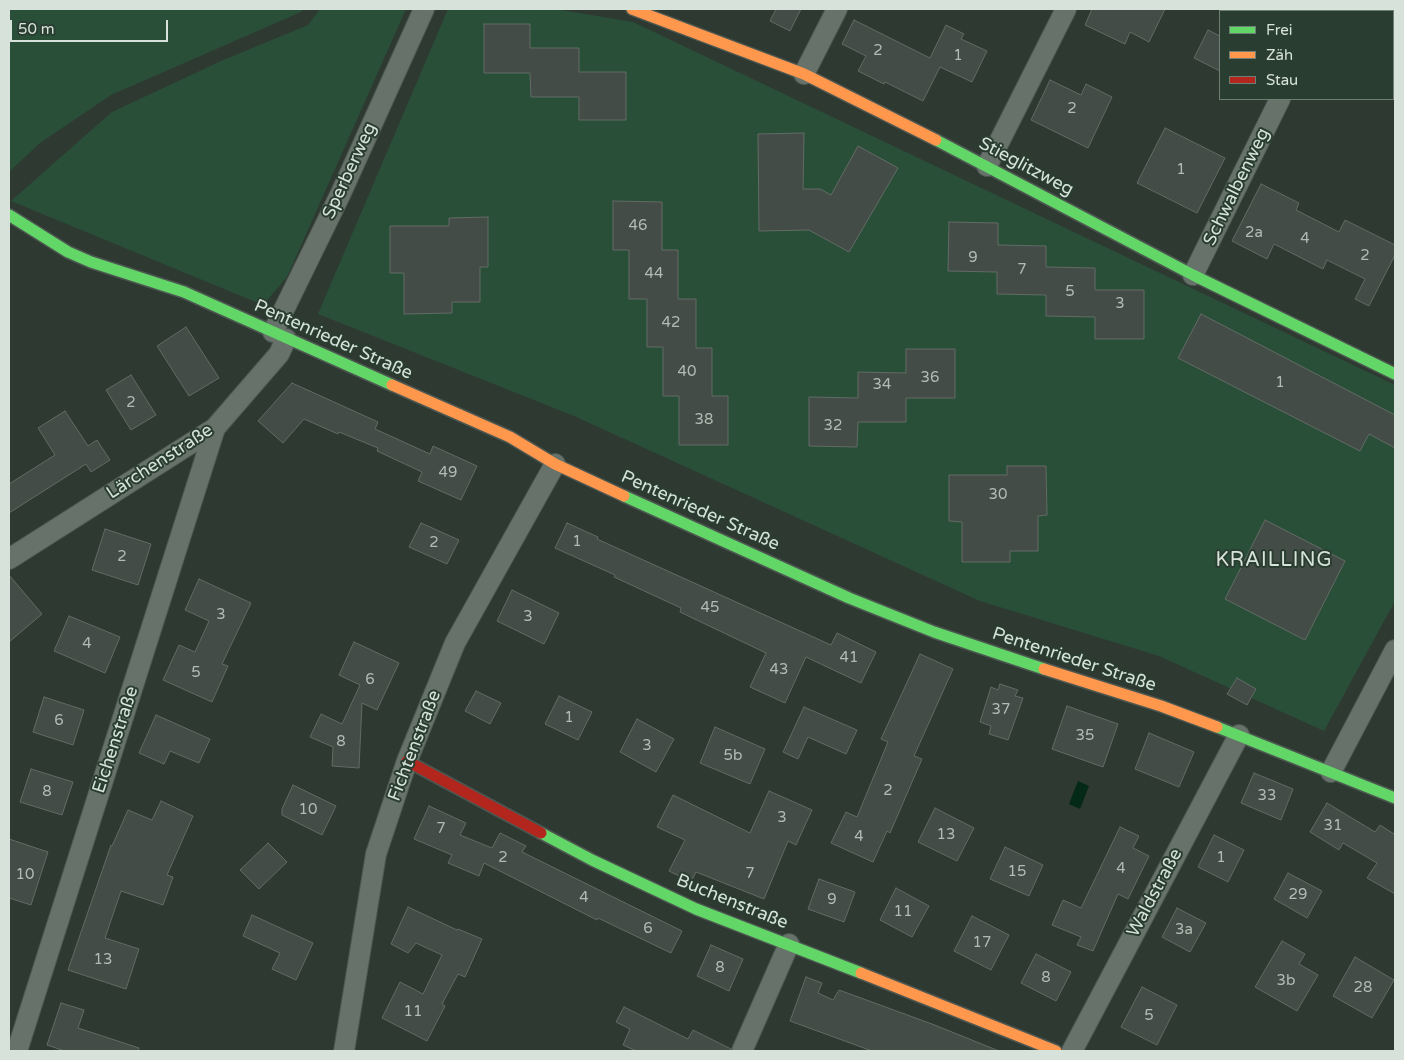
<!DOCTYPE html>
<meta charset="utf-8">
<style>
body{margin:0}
#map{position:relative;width:1404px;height:1060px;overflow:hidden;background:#2e3932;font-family:"Varela Round",sans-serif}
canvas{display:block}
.frame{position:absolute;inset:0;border:10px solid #d6e2da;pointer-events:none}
.legend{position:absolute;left:1219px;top:10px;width:175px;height:90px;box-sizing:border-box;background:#2a3d31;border:1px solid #6f7f75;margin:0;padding:6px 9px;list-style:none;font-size:15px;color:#d6e2da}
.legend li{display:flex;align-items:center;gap:10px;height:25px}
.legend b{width:25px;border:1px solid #6f7f75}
.scale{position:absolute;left:10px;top:20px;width:158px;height:22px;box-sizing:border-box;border:2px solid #d6e2da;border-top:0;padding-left:6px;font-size:15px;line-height:18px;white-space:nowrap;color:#d6e2da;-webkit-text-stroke:4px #2a3d31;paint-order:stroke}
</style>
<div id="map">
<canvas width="1404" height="1060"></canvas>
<div class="frame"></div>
<ul class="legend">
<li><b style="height:6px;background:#63d668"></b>Frei</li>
<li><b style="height:6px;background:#ff974d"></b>Zäh</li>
<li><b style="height:6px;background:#b3261e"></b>Stau</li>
</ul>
<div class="scale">50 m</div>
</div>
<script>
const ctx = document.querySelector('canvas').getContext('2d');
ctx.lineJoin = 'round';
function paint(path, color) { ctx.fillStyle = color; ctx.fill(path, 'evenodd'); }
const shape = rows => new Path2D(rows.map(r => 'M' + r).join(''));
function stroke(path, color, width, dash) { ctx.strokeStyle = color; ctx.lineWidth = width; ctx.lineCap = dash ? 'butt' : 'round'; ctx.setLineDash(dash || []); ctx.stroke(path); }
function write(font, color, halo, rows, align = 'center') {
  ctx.font = font + ' "Varela Round",sans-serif'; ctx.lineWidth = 4; ctx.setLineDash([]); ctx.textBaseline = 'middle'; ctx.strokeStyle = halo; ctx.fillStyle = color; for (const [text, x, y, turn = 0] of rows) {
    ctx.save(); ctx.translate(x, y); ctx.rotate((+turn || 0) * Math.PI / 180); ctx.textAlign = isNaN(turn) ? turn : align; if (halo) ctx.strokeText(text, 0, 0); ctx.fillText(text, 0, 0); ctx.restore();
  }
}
const green = shape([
 [9,9,303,9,301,12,111,95,40,143,9,172],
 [320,9,406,9,287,277,263,305,11,201,112,112,221,61,308,25],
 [448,9,555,9,633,22,1395,385,1395,601,1324,731,1159,656,980,601,574,416,318,314]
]);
const water = shape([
 [1078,781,1089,786,1080,809,1069,804]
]);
const building = shape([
 [776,9,801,9,790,31,770,21,776,9],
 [1092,9,1165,9,1149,42,1130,32,1125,44,1085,25,1092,9],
 [854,20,930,58,946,25,964,34,961,39,987,51,972,82,940,67,923,101,885,82,884,84,858,71,866,56,842,44,854,20],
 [484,24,530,24,530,48,579,48,579,72,626,72,626,120,579,120,579,97,531,97,530,73,484,73,484,24],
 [1208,30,1220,36,1220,71,1194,58,1208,30],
 [1050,80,1081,95,1086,84,1112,97,1088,148,1031,120,1050,80],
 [1165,128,1225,158,1197,213,1137,183,1165,128],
 [804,133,803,189,820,189,831,195,858,146,898,168,849,252,809,230,759,231,758,134,804,133],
 [1261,184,1299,203,1296,210,1339,232,1345,220,1395,245,1395,255,1369,306,1355,299,1365,279,1327,260,1323,269,1274,244,1267,259,1232,241,1261,184],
 [613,201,662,202,662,250,678,250,678,299,696,299,696,348,712,348,712,396,728,396,728,445,679,445,679,396,663,396,663,347,647,347,647,299,629,299,629,250,613,250,613,201],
 [488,217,488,267,480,267,480,302,452,302,452,313,404,314,404,273,390,273,390,226,449,226,449,218,488,217],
 [949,222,998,223,998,245,1046,246,1046,267,1095,268,1095,290,1144,290,1144,339,1095,339,1095,317,1046,316,1046,295,997,294,997,272,948,271,949,222],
 [1201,314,1395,415,1395,448,1369,434,1360,451,1178,358,1201,314],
 [186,327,219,378,189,396,157,346,186,327],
 [906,349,955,349,955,398,906,398,906,422,858,422,857,447,809,446,809,397,858,398,858,372,906,373,906,349],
 [131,375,156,415,131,430,106,390,131,375],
 [292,383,378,422,375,429,430,454,433,446,477,466,461,500,418,481,422,472,377,451,378,448,339,432,338,434,304,419,283,443,258,421,292,383],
 [65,411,88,446,97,440,110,460,91,472,86,464,9,513,9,484,55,455,38,428,65,411],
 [1007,466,1046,466,1047,515,1038,516,1038,551,1010,551,1010,562,962,562,962,522,949,521,949,475,1007,475,1007,466],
 [1265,520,1345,561,1305,640,1225,599,1265,520],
 [421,523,459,540,447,564,409,547,421,523],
 [567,523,598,537,597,539,831,645,837,633,876,652,861,683,806,657,785,703,750,687,766,653,680,612,681,608,614,577,615,575,555,548,567,523],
 [105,529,151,544,138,585,92,570,105,529],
 [9,575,42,614,9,642,9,575],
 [199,579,251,603,222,664,228,666,212,702,163,680,179,645,195,652,209,621,185,610,199,579],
 [512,590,559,613,544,644,497,621,512,590],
 [69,616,120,637,105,673,54,651,69,616],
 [354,642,399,663,377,710,362,703,359,768,332,766,333,747,310,737,321,714,342,724,360,685,339,675,354,642],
 [920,654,953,669,914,756,922,759,890,833,887,831,873,862,831,843,846,812,857,817,888,742,881,739,920,654],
 [1237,678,1256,689,1247,705,1227,694,1237,678],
 [1000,684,1018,690,1015,696,1023,698,1008,740,989,734,991,726,980,722,991,687,998,690,1000,684],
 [476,691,501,703,490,724,465,711,476,691],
 [559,696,592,712,578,740,545,724,559,696],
 [44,697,84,710,73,745,33,732,44,697],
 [1067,706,1118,724,1103,767,1052,749,1067,706],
 [804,707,857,730,846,754,808,737,798,759,783,752,804,707],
 [156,715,210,739,199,763,170,751,164,764,139,753,156,715],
 [637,719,674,739,656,772,620,752,637,719],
 [715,727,765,749,750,784,700,763,715,727],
 [1149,733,1194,752,1179,787,1135,769,1149,733],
 [31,769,73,782,62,815,20,802,31,769],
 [1254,773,1293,789,1281,820,1241,803,1254,773],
 [293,785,336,806,322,835,282,815,282,809,293,785],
 [769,791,812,810,796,845,788,841,764,899,696,872,691,882,669,871,685,840,657,827,673,795,750,833,769,791],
 [161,801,193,816,167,875,173,877,163,905,121,891,105,938,139,949,126,989,68,970,111,845,112,846,128,810,152,820,161,801],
 [1327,803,1375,832,1380,825,1394,834,1395,833,1395,894,1367,878,1377,863,1343,843,1339,850,1310,832,1327,803],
 [429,806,466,823,460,835,492,848,500,833,526,846,522,852,682,931,671,953,598,918,597,920,484,863,479,876,448,863,452,855,414,839,429,806],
 [935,808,974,828,957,861,918,842,935,808],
 [1120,827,1139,836,1133,848,1149,856,1128,899,1118,894,1093,951,1077,945,1081,937,1052,925,1063,900,1081,908,1120,827],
 [1214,835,1244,850,1228,882,1198,867,1214,835],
 [9,839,48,852,31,905,9,898,9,839],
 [268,843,287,862,259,889,240,870,268,843],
 [1005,847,1043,865,1029,896,990,879,1005,847],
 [1288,873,1322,891,1307,918,1274,899,1288,873],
 [819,879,855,892,844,922,808,909,819,879],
 [896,888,929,906,912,937,880,920,896,888],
 [408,907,457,930,458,929,482,939,465,977,458,974,442,1004,445,1006,427,1041,382,1018,400,982,423,994,442,955,416,943,408,953,391,944,408,907],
 [1177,908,1206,923,1190,952,1162,937,1177,908],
 [252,915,313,943,296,980,272,969,280,953,243,936,252,915],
 [972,916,1009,935,991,970,954,951,972,916],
 [1282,941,1305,954,1299,964,1318,975,1297,1011,1255,987,1282,941],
 [711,945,743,959,729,991,697,976,711,945],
 [1036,954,1071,972,1056,1001,1021,983,1036,954],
 [1355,957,1394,980,1372,1018,1333,996,1355,957],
 [806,977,822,983,818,993,833,1000,839,990,932,1024,999,1051,872,1051,790,1021,806,977],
 [1142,987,1177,1005,1157,1045,1121,1027,1142,987],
 [61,1003,84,1010,78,1028,139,1048,138,1051,65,1051,47,1045,61,1003],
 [624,1007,688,1039,693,1030,731,1049,730,1051,636,1051,623,1045,630,1029,616,1022,624,1007]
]);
const street = shape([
 [1323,11,1324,9],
 [804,74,837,9],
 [987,166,1066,9],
 [1193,275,1280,99],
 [273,332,341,193,424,9],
 [9,559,215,428,279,354,286,339],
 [1331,772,1395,650],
 [17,1051,215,428],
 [344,1051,376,854,407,761,455,643,555,464],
 [742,1051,789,944],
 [1072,1051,1239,735]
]);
const fast = shape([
 [936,140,1193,275,1395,374],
 [9,215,68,252,91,262,184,292,392,385],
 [624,496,849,598,934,632,1044,669],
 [1217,727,1395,798],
 [541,833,592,860,696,909,861,973]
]);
const slow = shape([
 [632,9,804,74,936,140],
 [392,385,510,437,555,464,624,496],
 [1044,669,1161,706,1217,727],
 [861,973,1056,1051]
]);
const jam = shape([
 [407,761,541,833]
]);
const numberNames = [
 ["2",878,51],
 ["1",958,56],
 ["2",1072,109],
 ["1",1181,170],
 ["46",638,226],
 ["2a",1254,233],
 ["4",1305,239],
 ["2",1365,256],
 ["9",973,258],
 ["7",1022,270],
 ["44",654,274],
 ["5",1070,292],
 ["3",1120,304],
 ["42",671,323],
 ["40",687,372],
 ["36",930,378],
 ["1",1280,383],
 ["34",882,385],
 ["2",131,403],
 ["38",704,420],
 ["32",833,426],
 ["49",448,473],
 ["30",998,495],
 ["1",577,542],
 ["2",434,543],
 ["2",122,557],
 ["45",710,608],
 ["3",221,615],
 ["3",528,617],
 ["4",87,644],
 ["41",849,658],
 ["43",779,670],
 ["5",196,673],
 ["6",370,680],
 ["37",1001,710],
 ["1",569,718],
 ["6",59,721],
 ["35",1085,736],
 ["8",341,742],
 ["3",647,746],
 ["5b",733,756],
 ["2",888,791],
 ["8",47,792],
 ["33",1267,796],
 ["10",308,810],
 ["3",782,818],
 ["31",1333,826],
 ["7",441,829],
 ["13",946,835],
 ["4",859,837],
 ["2",503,858],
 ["1",1221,858],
 ["4",1121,869],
 ["15",1017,872],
 ["7",750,874],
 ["10",25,875],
 ["29",1298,895],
 ["4",584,898],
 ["9",832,900],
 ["11",903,912],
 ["6",648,929],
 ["3a",1184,930],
 ["17",982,943],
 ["13",103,960],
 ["8",720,968],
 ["8",1046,978],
 ["3b",1286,981],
 ["28",1363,988],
 ["11",413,1012],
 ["5",1149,1016]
];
const streetNames = [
 ["Stieglitzweg",1026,167,28],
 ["Sperberweg",350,171,-65],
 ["Schwalbenweg",1237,187,-64],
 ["Pentenrieder Straße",333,340,24],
 ["Lärchenstraße",160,462,-33],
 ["Pentenrieder Straße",700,511,24],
 ["Pentenrieder Straße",1074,660,18],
 ["Eichenstraße",116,740,-72],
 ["Fichtenstraße",415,746,-69],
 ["Waldstraße",1155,893,-62],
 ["Buchenstraße",732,902,22]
];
const quarterNames = [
 ["KRAILLING",1274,561]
];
paint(green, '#2a4f39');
paint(water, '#052917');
paint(building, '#434c47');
stroke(building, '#626b65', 1);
stroke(street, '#4d5751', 22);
stroke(fast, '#4d5751', 14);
stroke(slow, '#4d5751', 14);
stroke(jam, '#4d5751', 14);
stroke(street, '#67726b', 20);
stroke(fast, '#63d668', 11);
stroke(slow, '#ff974d', 11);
stroke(jam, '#b3261e', 11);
write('15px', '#b1bcb5', null, numberNames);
write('18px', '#d6e2da', '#2a3d31', streetNames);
ctx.letterSpacing = '1px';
write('20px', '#d6e2da', '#2a3d31', quarterNames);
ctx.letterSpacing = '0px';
</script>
